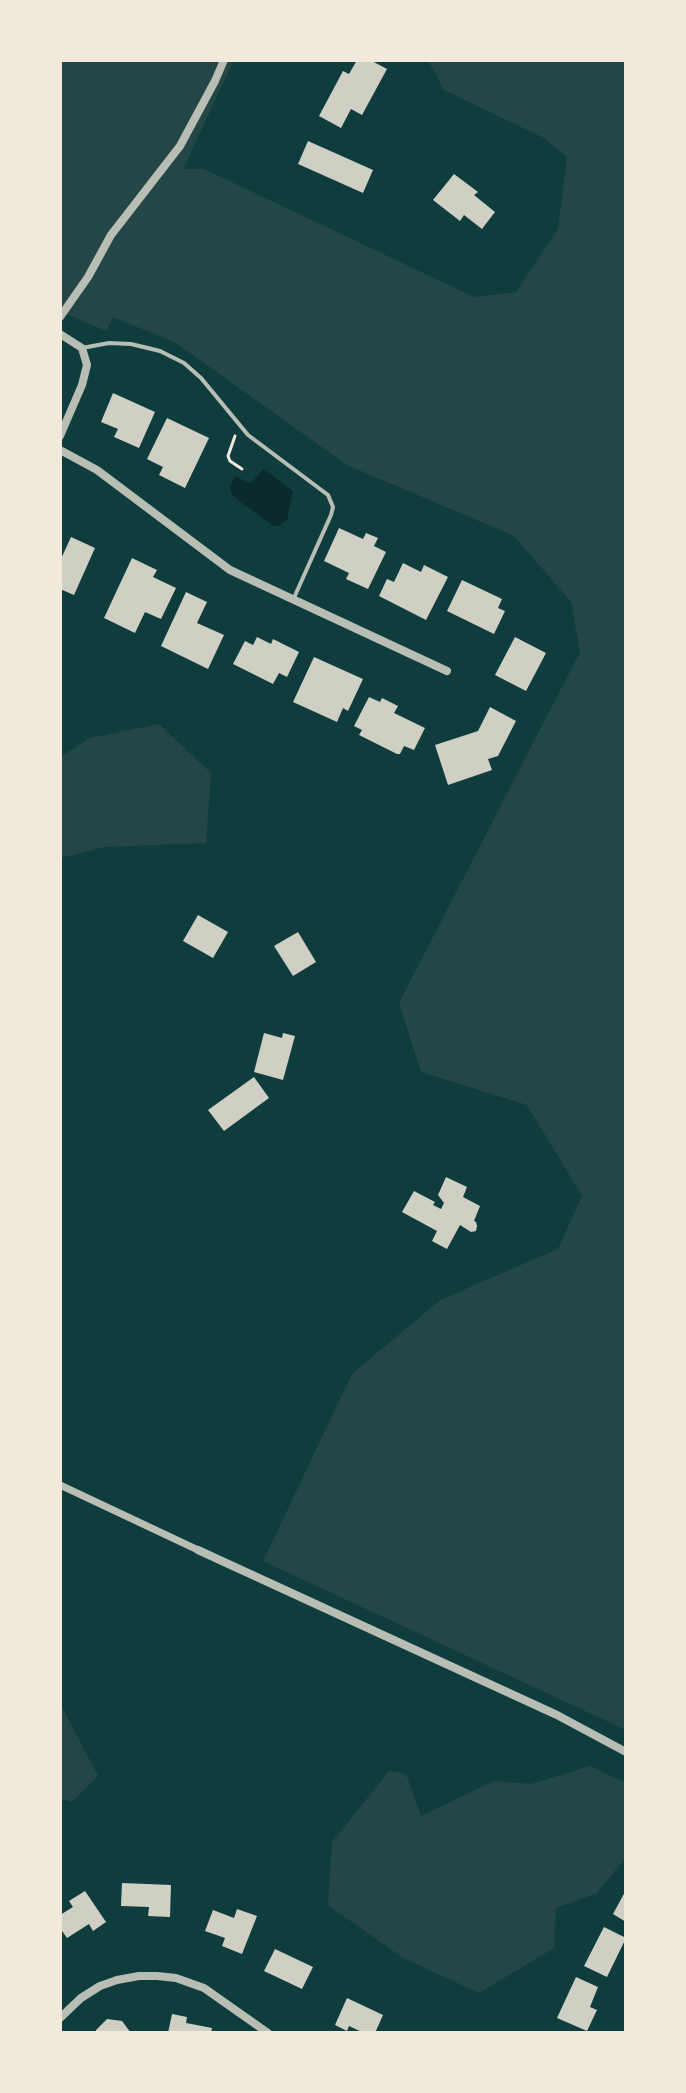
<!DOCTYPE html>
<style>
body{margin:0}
#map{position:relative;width:686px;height:2093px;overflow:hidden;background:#0f3d3e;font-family:Signika,sans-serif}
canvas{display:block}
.frame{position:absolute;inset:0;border:62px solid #f1e9da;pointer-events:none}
</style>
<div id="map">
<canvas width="686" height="2093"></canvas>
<div class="frame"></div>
</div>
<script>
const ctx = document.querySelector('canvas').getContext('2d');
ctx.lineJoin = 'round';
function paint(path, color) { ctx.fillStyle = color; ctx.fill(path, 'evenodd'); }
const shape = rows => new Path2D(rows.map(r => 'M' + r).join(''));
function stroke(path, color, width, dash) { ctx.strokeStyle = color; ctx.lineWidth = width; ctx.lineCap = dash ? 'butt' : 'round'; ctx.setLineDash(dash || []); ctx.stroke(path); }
const green = shape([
 [60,60,234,60,183,169,204,169,474,297,516,292,558,229,567,157,544,138,444,90,428,60,626,60,626,1730,263,1561,352,1374,440,1300,558,1249,582,1196,527,1105,421,1072,399,1003,580,652,571,602,514,536,347,465,176,343,113,317,106,331,60,311],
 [159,724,211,773,206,843,105,847,60,858,60,757,90,738],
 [60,1703,98,1776,72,1802,60,1798],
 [590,1766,626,1783,626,1857,597,1893,556,1908,554,1948,479,1993,403,1958,328,1905,332,1842,389,1771,406,1774,421,1816,494,1781,531,1784]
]);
const water = shape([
 [263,469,293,491,287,520,279,526,274,526,243,504,232,495,230,488,235,476,249,483,253,481]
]);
const building = shape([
 [357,60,370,60,387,69,362,115,351,109,341,128,319,116,343,71,349,74],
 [308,141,373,170,363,193,298,164],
 [454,174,478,192,474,195,495,212,482,229,464,215,460,221,433,200],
 [113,393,155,412,139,448,114,437,118,429,101,422],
 [167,418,209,438,185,488,159,475,163,467,147,459],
 [339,528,363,539,366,533,378,538,374,546,386,552,368,589,346,579,349,573,324,561],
 [71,537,95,548,74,595,60,589,60,561],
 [132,558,157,570,153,577,176,588,161,619,145,612,135,633,104,618],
 [403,563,421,572,424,565,448,577,426,620,379,596,387,579,394,582],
 [462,580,502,599,498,608,505,611,494,634,447,611],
 [186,592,207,602,197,623,224,635,208,669,161,646],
 [257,637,271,644,273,639,299,652,287,677,279,673,273,684,233,664,245,641,253,645],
 [515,637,546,653,526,691,495,675],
 [314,657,363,679,348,711,343,708,337,722,293,702],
 [369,697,380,702,382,698,398,706,394,713,425,728,414,750,404,746,400,754,397,754,359,735,362,730,354,726],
 [490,707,516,721,498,756,488,759,492,770,448,785,435,745,478,731],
 [198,915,228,932,213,958,183,941],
 [298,932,316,962,293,976,274,946],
 [264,1033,282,1038,283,1033,295,1036,283,1080,254,1072],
 [254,1077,269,1098,224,1131,208,1110],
 [446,1177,467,1187,463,1197,480,1206,474,1221,476,1222,477,1226,476,1231,471,1232,460,1225,447,1249,432,1241,437,1231,402,1212,414,1191,435,1202,433,1205,441,1209,444,1203,438,1195],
 [122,1883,171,1885,170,1917,148,1916,149,1907,121,1906],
 [626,1890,626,1922,613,1914],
 [85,1891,106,1922,93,1931,89,1924,67,1938,60,1928,60,1915,73,1907,69,1901],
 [237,1909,257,1916,242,1954,222,1946,225,1938,205,1931,213,1910,234,1918],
 [604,1927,626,1938,607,1977,584,1966],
 [275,1949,313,1967,302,1989,264,1971],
 [576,1977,598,1987,590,2007,597,2010,587,2031,557,2018],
 [347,1998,383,2015,375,2033,364,2033,349,2026,347,2031,335,2025],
 [172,2014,187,2017,186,2023,212,2028,211,2033,168,2033],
 [107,2019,122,2021,131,2033,96,2033,96,2030]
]);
const path = shape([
 [235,436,228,456,230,461,242,469]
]);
const service = shape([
 [82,348,109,343,131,344,160,351,184,363,201,378,248,435,328,495,333,507,331,515,293,600]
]);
const pedestrian = shape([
 [60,1485,198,1550]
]);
const minor = shape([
 [60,317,88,277,111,235,180,146,215,81,224,60],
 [60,334,82,348,87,365,82,385,60,436],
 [60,450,97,470,230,570,447,671],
 [198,1550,557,1715,626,1752],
 [60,2018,81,1998,100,1986,117,1980,139,1976,157,1976,176,1978,204,1988,268,2033]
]);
paint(green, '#244646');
paint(water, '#0a2a2b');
paint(building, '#cfcfc3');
stroke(path, '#f1e9da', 3);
stroke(service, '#b8beb3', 4);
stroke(pedestrian, '#b8beb3', 7);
stroke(minor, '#b8beb3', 8);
</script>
